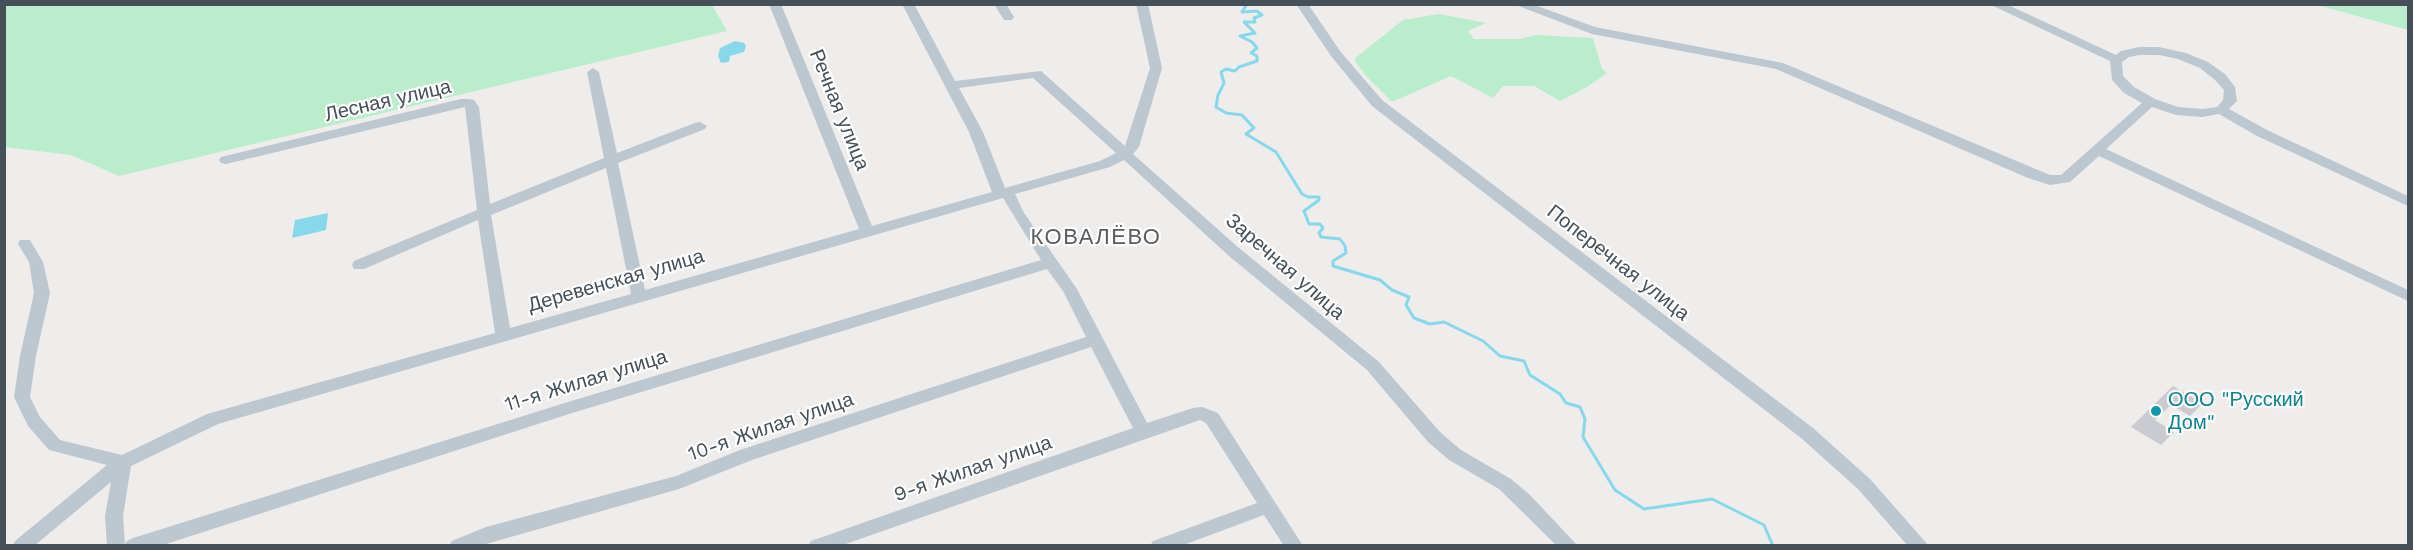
<!DOCTYPE html>
<meta charset="utf-8">
<style>
body{margin:0}
#map{position:relative;width:2413px;height:550px;overflow:hidden;background:#efecec;font-family:"Work Sans",sans-serif}
canvas{display:block}
.frame{position:absolute;inset:0;border:6px solid #455059;pointer-events:none}
</style>
<div id="map">
<canvas width="2413" height="550"></canvas>
<div class="frame"></div>
</div>
<script>
const ctx = document.querySelector('canvas').getContext('2d');
ctx.lineJoin = 'round';
function paint(path, color) { ctx.fillStyle = color; ctx.fill(path, 'evenodd'); }
const shape = rows => new Path2D(rows.map(r => 'M' + r).join(''));
function stroke(path, color, width, dash) { ctx.strokeStyle = color; ctx.lineWidth = width; ctx.lineCap = dash ? 'butt' : 'round'; ctx.setLineDash(dash || []); ctx.stroke(path); }
function write(font, color, halo, rows, align = 'center') {
  ctx.font = font + ' "Work Sans",sans-serif'; ctx.lineWidth = 4.5; ctx.setLineDash([]); ctx.textBaseline = 'middle'; ctx.strokeStyle = halo; ctx.fillStyle = color; for (const [text, x, y, turn = 0] of rows) {
    ctx.save(); ctx.translate(x, y); ctx.rotate((+turn || 0) * Math.PI / 180); ctx.textAlign = isNaN(turn) ? turn : align; if (halo) ctx.strokeText(text, 0, 0); ctx.fillText(text, 0, 0); ctx.restore();
  }
}
const green = shape([
 [712,5,727,31,119,176,71,155,5,147,5,5],
 [2317,5,2408,5,2408,30],
 [1439,14,1486,23,1468,31,1474,39,1519,39,1536,35,1593,38,1602,69,1607,73,1587,87,1560,101,1534,86,1503,86,1493,98,1451,76,1392,102,1365,75,1354,59,1403,20]
]);
const water = shape([
 [735,41,744,43,746,46,744,52,730,56,729,62,721,63,718,56,720,48],
 [328,213,326,230,292,238,295,220]
]);
const stream = shape([
 [1247,4,1242,12,1257,11,1262,15,1254,18,1255,22,1244,22,1255,33,1240,36,1252,42,1257,48,1251,53,1257,56,1257,61,1239,67,1235,71,1226,69,1221,72,1224,83,1218,95,1216,107,1226,113,1242,115,1254,128,1246,134,1276,152,1302,194,1308,197,1319,197,1319,200,1304,211,1309,224,1320,224,1323,228,1319,233,1321,237,1340,239,1345,246,1346,253,1333,261,1333,266,1380,280,1392,290,1409,297,1406,305,1414,318,1430,324,1444,322,1483,341,1500,356,1524,361,1530,375,1560,394,1566,403,1580,407,1585,419,1583,437,1615,490,1644,509,1712,499,1764,525,1773,546]
]);
const building = shape([
 [2173,386,2203,403,2190,416,2171,405,2155,420,2174,432,2161,445,2131,427]
]);
const minor = shape([
 [769,4,781,4,872,226,992,192,969,132,902,4,914,4,955,81,1041,71,1125,146,1150,68,1136,4,1148,4,1162,68,1139,147,1133,154,1239,248,1379,362,1440,432,1461,450,1511,479,1530,495,1578,546,1557,546,1499,489,1449,460,1428,442,1367,370,1229,256,1124,160,1110,167,1015,194,1024,213,1077,289,1147,423,1193,408,1202,407,1218,413,1303,546,1284,546,1264,515,1181,546,1150,546,1153,541,1257,503,1206,423,1200,420,840,546,808,546,811,541,1133,428,1091,347,752,460,679,489,479,546,449,546,452,541,486,527,676,476,740,450,1086,337,1063,291,1047,269,569,414,160,546,107,546,105,516,111,482,34,546,12,546,15,541,107,465,49,450,28,426,14,397,20,356,34,293,29,262,18,244,20,240,30,240,43,262,50,293,36,356,30,397,40,417,60,440,122,455,207,414,495,333,478,220,364,269,354,269,352,265,354,261,477,210,465,107,226,164,221,163,219,160,221,157,461,99,469,99,474,100,479,107,490,204,604,158,587,72,593,68,599,72,617,153,695,123,700,122,707,126,705,129,618,163,645,290,859,229,769,4],
 [1033,78,1116,153,1100,161,1005,188,983,132,959,88,1033,78],
 [606,168,631,294,510,328,491,215,606,168],
 [1003,198,1041,260,568,402,133,538,127,541,125,544,123,516,131,466,218,424,1003,198],
 [994,4,1006,4,1014,17,1012,20,1004,20,994,4],
 [1296,4,1308,4,1340,51,1382,100,1813,428,1870,479,1929,546,1908,546,1858,489,1801,438,1372,106,1331,56,1296,4],
 [1513,4,1532,4,1595,27,1783,63,2050,175,2061,175,2142,103,2124,93,2112,80,2110,61,1989,4,2006,4,2116,55,2121,51,2139,47,2159,47,2186,53,2208,62,2225,74,2235,87,2237,101,2229,109,2267,130,2408,196,2408,206,2257,136,2219,114,2202,117,2176,115,2152,107,2106,149,2408,290,2408,301,2099,156,2070,182,2050,185,2028,178,1776,69,1592,34,1513,4],
 [2139,55,2159,55,2178,59,2200,68,2215,80,2224,90,2223,100,2217,107,2202,109,2178,107,2155,99,2134,87,2123,76,2122,62,2129,57,2139,55]
]);
const markers = [
 [2156,411,6,"#0f9aa8"]
];
const streetNames = [
 ["Лесная улица",388,101,-13],
 ["Речная улица",839,110,68],
 ["Поперечная улица",1618,263,38],
 ["Заречная улица",1285,267,41],
 ["Деревенская улица",616,281,-16],
 ["11-я Жилая улица",586,381,-17],
 ["10-я Жилая улица",771,427,-19],
 ["9-я Жилая улица",973,469,-19]
];
const cultureNames = [
 ["ООО \"Русский",2168,400],
 ["Дом\"",2168,423]
];
const quarterNames = [
 ["КОВАЛЁВО",1096,238]
];
paint(green, '#baedcc');
paint(water, '#87d8ea');
stroke(stream, '#87d8ea', 3);
paint(building, '#c9cbd1');
paint(minor, '#bdc7cf');
for (const [x, y, r, color] of markers) { const dot = new Path2D(); dot.arc(x, y, r, 0, 2 * Math.PI); ctx.fillStyle = color; ctx.fill(dot); stroke(dot, '#fff', 2); }
write('20px', '#455059', '#fff', streetNames);
write('20px', '#0d838f', '#fff', cultureNames, 'left');
ctx.letterSpacing = '1.5px';
write('22px', '#595d61', '#fff', quarterNames);
ctx.letterSpacing = '0px';
</script>
